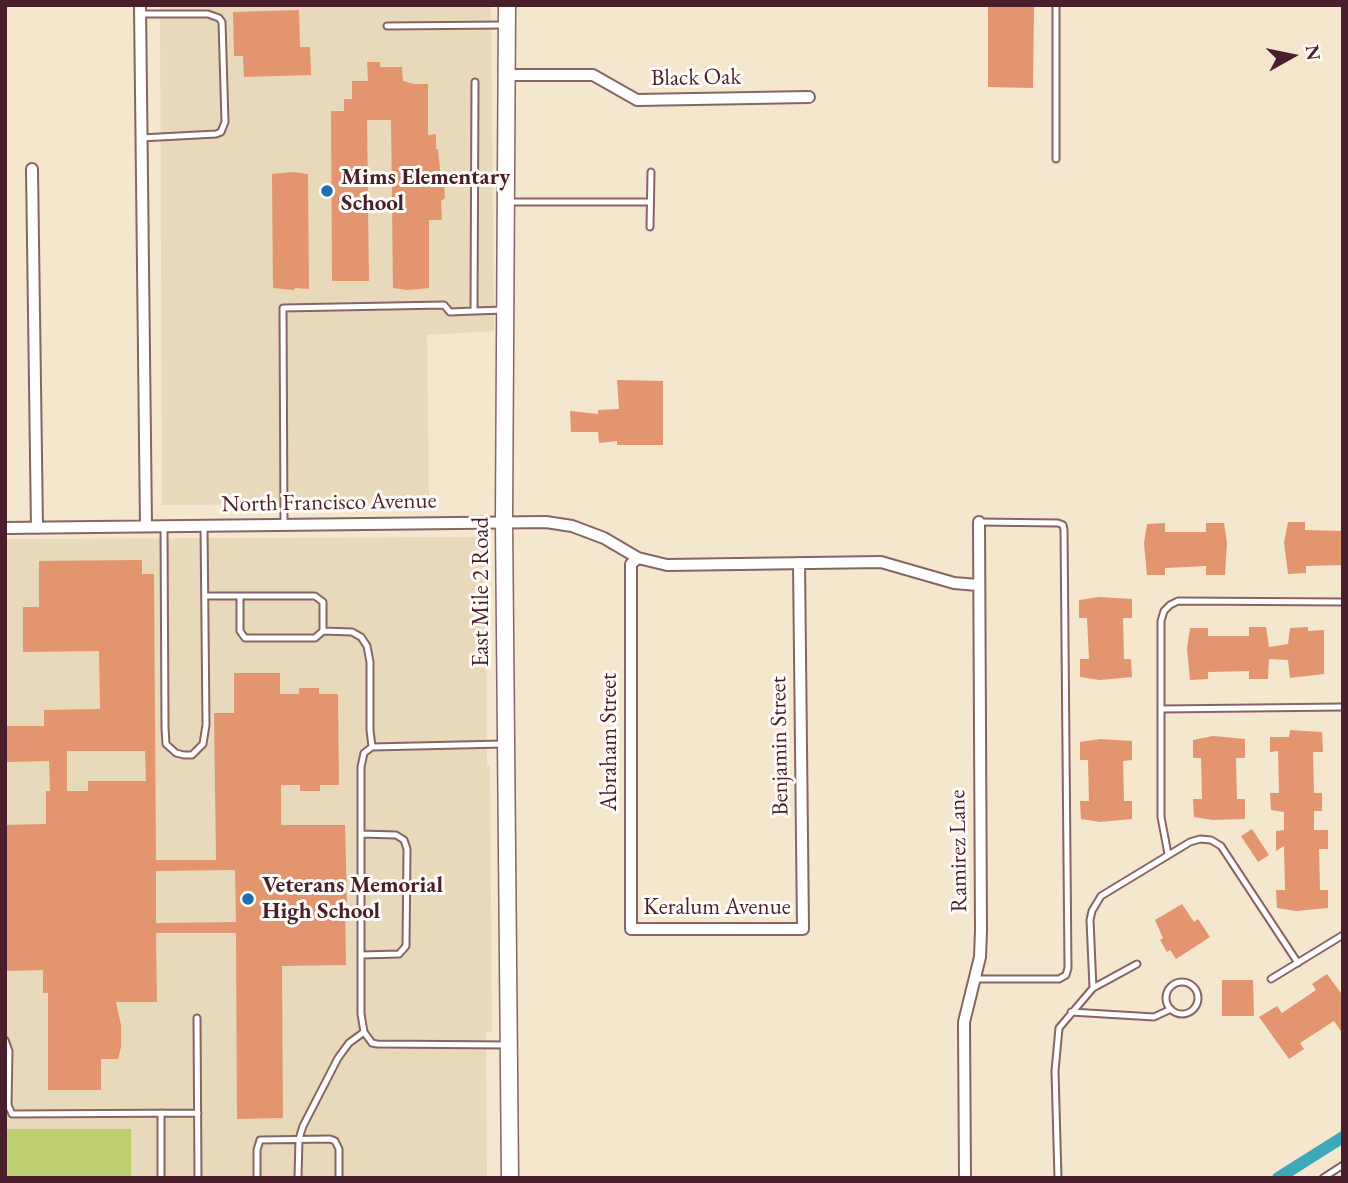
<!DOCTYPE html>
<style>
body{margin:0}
#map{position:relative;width:1348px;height:1183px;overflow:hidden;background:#f5e6ce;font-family:"EB Garamond",serif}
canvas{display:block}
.frame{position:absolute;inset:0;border:7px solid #4a1f2b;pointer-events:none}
.north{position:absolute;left:1257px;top:21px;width:70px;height:70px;-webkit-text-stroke:5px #fdfcf7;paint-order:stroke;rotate:81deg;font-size:19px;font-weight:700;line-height:28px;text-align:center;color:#4a1f2b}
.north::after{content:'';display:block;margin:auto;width:24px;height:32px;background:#4a1f2b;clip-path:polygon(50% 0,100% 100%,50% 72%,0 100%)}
</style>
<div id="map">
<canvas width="1348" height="1183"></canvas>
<div class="frame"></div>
<div class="north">N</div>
</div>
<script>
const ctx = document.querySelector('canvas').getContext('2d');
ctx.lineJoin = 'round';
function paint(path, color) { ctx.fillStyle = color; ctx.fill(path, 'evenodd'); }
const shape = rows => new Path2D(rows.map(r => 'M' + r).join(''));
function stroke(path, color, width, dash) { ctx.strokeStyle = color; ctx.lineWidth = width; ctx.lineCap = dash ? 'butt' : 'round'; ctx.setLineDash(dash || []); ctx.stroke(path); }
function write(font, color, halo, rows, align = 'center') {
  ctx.font = font + ' "EB Garamond",serif'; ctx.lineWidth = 6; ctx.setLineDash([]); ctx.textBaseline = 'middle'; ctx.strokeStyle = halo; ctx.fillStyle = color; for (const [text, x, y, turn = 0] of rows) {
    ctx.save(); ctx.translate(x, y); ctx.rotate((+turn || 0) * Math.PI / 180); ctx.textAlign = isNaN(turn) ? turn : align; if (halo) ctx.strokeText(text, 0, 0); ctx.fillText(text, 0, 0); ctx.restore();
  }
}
const built = shape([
 [160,5,491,5,494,331,427,335,429,503,162,505],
 [479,537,486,544,487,766,490,766,492,1031,486,1033,487,1178,5,1178,5,539]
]);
const green = shape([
 [5,1129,131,1129,131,1178,5,1178]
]);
const canal = shape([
 [1278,1178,1343,1137]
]);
const building = shape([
 [988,5,1034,5,1033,88,988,87],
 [299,10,300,47,310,47,311,75,244,77,243,56,234,56,233,12],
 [367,62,380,62,380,67,402,67,403,81,414,84,428,84,428,135,436,134,436,149,438,149,441,180,444,180,445,198,441,201,442,220,429,220,429,288,408,290,393,288,391,120,367,120,369,281,332,281,331,111,344,111,344,99,352,99,352,81,368,81],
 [293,172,308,174,309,289,295,288,294,290,273,288,272,174],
 [617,380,663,381,663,445,617,445,617,441,599,443,598,432,571,432,570,411,598,414,598,410,619,409],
 [1288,522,1305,522,1305,530,1343,531,1343,565,1306,566,1306,573,1288,574,1284,542],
 [1165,523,1165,532,1206,532,1206,523,1224,523,1227,543,1225,575,1206,575,1206,566,1165,568,1165,575,1147,575,1144,543,1147,524],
 [142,560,142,574,154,574,156,860,216,860,214,713,234,713,234,673,280,673,280,694,299,694,299,688,319,688,319,694,338,694,339,785,320,785,320,791,300,791,300,785,281,785,281,825,345,825,347,902,345,902,346,965,282,966,283,1118,237,1119,236,933,156,933,157,1002,116,1002,121,1025,121,1047,118,1059,101,1059,101,1090,48,1090,48,993,43,993,43,970,5,971,5,825,46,824,46,791,50,791,49,761,5,762,5,726,44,726,44,710,100,709,99,651,23,652,23,607,39,607,39,561],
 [67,751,145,751,146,781,88,781,88,791,67,791],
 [235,870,236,922,156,923,156,871],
 [1099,597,1132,599,1132,618,1123,618,1124,659,1131,659,1132,677,1100,680,1080,677,1080,659,1089,659,1087,618,1079,618,1079,600],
 [1249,627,1266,627,1269,647,1288,644,1290,628,1308,627,1308,631,1324,630,1324,674,1290,678,1288,660,1269,659,1268,679,1249,679,1249,671,1208,672,1208,679,1190,680,1187,648,1190,628,1208,628,1208,636,1249,636],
 [1290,730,1322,732,1323,752,1313,752,1314,793,1322,793,1322,811,1314,811,1314,830,1328,830,1328,849,1319,849,1320,890,1328,890,1328,908,1296,911,1277,908,1276,890,1285,890,1284,846,1276,851,1276,831,1284,830,1284,812,1271,810,1270,793,1279,793,1278,751,1270,752,1270,737,1289,737],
 [1213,736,1245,739,1245,758,1236,758,1237,799,1245,799,1245,819,1213,820,1194,817,1193,799,1202,799,1201,758,1193,758,1193,740],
 [1100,739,1132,741,1132,760,1123,761,1124,801,1132,801,1132,819,1100,822,1081,819,1080,801,1089,801,1088,760,1080,760,1080,742],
 [1252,829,1269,855,1258,862,1241,836],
 [1182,904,1194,922,1198,919,1210,937,1176,959,1170,950,1167,952,1160,940,1163,938,1155,920],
 [1327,974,1343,996,1343,1034,1334,1021,1300,1043,1304,1049,1289,1059,1259,1017,1277,1006,1282,1013,1316,990,1312,984],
 [1222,980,1253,980,1254,1016,1222,1016]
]);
const lane = shape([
 [140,14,208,14,219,18,222,22,225,122,221,132,216,134,141,138],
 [387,26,504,25],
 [475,82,474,311,504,310],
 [1056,159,1056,5],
 [507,202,650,202],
 [650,227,651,172],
 [284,524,283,308,444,305,450,312,474,311],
 [164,526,165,728,166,744,176,753,184,755,192,755,203,744,206,725,204,526],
 [205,596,315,596,323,602,323,631,315,638,245,638,240,631,240,596],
 [323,631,352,632,361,637,367,646,370,662,370,730,372,747],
 [1161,709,1343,707],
 [503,744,372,747,364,753,361,767,361,1014,364,1032,372,1043,377,1044,508,1045],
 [1168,854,1161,817,1161,621,1164,611,1170,605,1178,601,1343,602],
 [361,955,399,954,406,946,407,849,404,840,396,835,361,834],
 [975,979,1059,979,1066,975,1068,968,1064,530,1063,525,1058,523,979,522],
 [1271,979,1343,935],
 '1166 998a16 16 0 1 1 32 0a16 16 0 1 1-32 0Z',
 [1093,988,1137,964],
 [1071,1012,1154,1017,1171,1009],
 [197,1018,198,1178],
 [5,1040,9,1051,8,1105,12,1114,198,1113],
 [161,1178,161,1113],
 [257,1178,257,1150,260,1140,330,1139,335,1141,339,1149,339,1178],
 [298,1178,299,1139,303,1126,338,1058,349,1043,364,1032],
 [1058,1178,1055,1071,1059,1028,1093,988,1090,920,1092,911,1101,896,1190,842,1200,839,1211,840,1221,846,1298,963],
 [1323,1178,1343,1165]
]);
const street = shape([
 [140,5,146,526],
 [507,75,593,75,637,100,809,97],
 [32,169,37,528],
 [5,528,546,522,572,526,604,538,638,558,667,565,881,562,954,583,978,585],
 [638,558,631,564,631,929,803,929,799,563],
 [965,1178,964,1022,980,957,981,931,979,522]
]);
const secondary = shape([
 [507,5,504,521,510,1178]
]);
const markers = [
 [327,191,7,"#1f6fb2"],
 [248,899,7,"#1f6fb2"]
];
const streetNames = [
 ["Black Oak",696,78,-1],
 ["North Francisco Avenue",329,503,-1],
 ["East Mile 2 Road",482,592,-90],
 ["Abraham Street",610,742,-90],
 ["Benjamin Street",780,746,-91],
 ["Ramirez Lane",959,851,-91],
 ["Keralum Avenue",717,908]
];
const poiNames = [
 ["Mims Elementary",341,178],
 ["School",341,204],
 ["Veterans Memorial",262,886],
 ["High School",262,912]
];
paint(built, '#e8d9ba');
paint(green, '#becf71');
stroke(canal, '#3ba9ba', 12);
paint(building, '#e2956f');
stroke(lane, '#866564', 9);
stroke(street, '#866564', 14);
stroke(secondary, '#866564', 19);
stroke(lane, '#fff', 5);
stroke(street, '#fff', 10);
stroke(secondary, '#fff', 16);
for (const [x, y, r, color] of markers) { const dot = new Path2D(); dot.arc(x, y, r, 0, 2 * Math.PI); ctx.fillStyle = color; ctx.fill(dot); stroke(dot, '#fdfcf7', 2.5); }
write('23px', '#4a1f2b', '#fdfcf7', streetNames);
write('bold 23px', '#4a1f2b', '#fdfcf7', poiNames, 'left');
</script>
